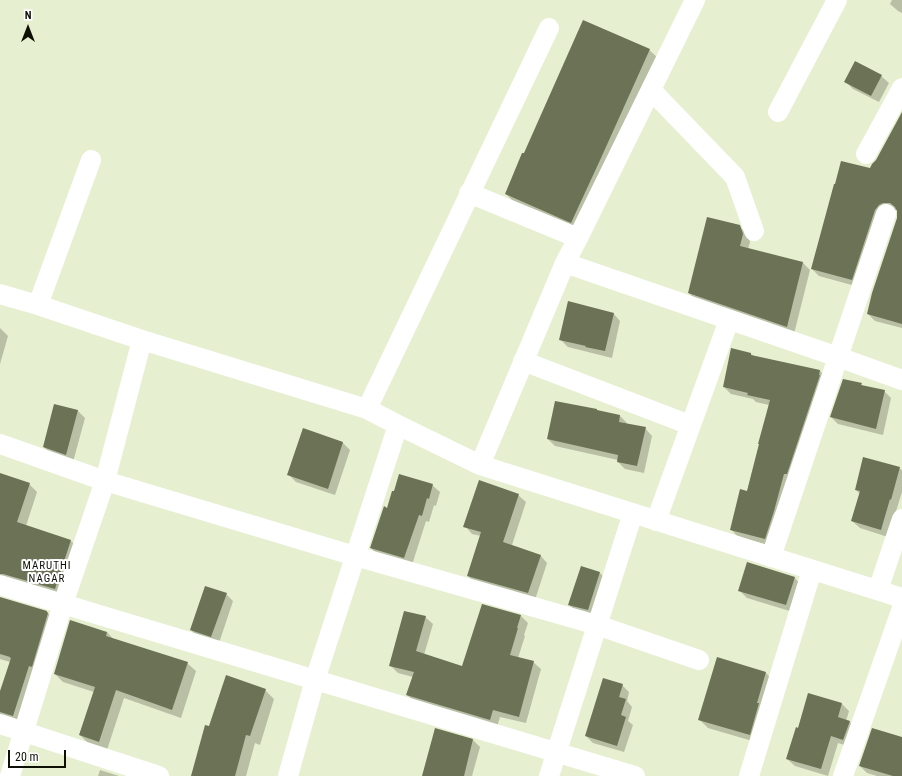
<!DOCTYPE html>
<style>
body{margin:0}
#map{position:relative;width:902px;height:776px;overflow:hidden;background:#e6efcf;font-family:"Roboto Condensed",sans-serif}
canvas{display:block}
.north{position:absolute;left:8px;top:8px;width:40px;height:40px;-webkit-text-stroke:3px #fff;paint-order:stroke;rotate:0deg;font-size:11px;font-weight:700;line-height:16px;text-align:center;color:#0e1006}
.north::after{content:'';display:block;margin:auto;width:14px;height:18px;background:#0e1006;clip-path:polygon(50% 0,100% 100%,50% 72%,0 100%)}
.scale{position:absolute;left:8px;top:750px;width:58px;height:18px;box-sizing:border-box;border:2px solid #0e1006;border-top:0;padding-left:5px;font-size:12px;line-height:14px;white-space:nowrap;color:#0e1006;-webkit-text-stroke:3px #fff;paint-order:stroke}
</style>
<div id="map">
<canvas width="902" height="776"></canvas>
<div class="north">N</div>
<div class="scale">20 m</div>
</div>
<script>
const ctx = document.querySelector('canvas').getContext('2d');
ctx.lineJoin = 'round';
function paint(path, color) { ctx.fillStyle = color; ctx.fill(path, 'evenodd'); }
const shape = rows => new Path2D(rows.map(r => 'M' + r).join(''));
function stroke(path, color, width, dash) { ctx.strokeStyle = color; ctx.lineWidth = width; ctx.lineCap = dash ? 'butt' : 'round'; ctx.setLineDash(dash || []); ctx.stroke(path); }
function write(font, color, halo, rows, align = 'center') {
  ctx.font = font + ' "Roboto Condensed",sans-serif'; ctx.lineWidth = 4; ctx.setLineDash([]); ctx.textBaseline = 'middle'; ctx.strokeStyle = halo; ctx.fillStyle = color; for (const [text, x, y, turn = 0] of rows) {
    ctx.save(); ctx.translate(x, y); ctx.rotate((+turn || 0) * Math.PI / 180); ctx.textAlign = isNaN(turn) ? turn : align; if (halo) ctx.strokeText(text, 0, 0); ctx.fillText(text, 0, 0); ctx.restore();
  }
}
const shadow = shape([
 [892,0,902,0,902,13,898,11,890,4],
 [649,50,657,57,579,229,513,201,506,194,524,155],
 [856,63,881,76,889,83,879,102,853,89,846,82],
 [902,115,902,328,875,321,868,314,898,218,898,210,891,210,859,287,819,276,812,269,870,169,877,160],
 [739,226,747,234,750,242,748,249,803,263,810,270,794,334,696,300,689,293],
 [613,313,620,321,612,358,568,347,561,340],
 [0,328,8,336,0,364],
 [751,354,754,356,820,371,827,378,772,546,738,537,731,529,747,492,769,405,756,402,753,399,731,394,724,387],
 [861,384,863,386,884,391,891,398,883,435,838,424,831,417],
 [55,405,78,411,85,418,73,462,51,454,44,447],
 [597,410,598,411,620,416,627,423,627,424,645,428,652,436,644,473,625,469,618,462,618,460,555,446,548,439],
 [342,442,350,450,335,495,296,482,288,474],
 [899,468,902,470,902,492,888,537,860,528,852,521,860,494,856,490],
 [0,474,29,484,37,492,26,526,71,541,79,549,63,597,0,585],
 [432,485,440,492,436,506,434,505,429,522,426,521,412,565,378,555,371,548,388,509],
 [518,495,526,502,512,545,540,555,547,563,535,600,475,583,468,576,481,536,472,534,465,526],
 [582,567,600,573,607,580,595,617,577,612,569,605],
 [794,577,801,585,793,612,747,598,740,591],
 [226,594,233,601,219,643,198,637,191,630],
 [0,598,47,612,55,620,21,724,0,715,0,694,10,662,0,659],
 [521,616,528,623,524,635,525,636,518,658,533,662,541,669,526,723,500,717,497,727,415,702,407,695,413,677,398,673,391,666,425,617,433,624,424,655,462,667],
 [107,632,114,640,187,663,196,671,181,718,124,698,107,750,89,744,80,735,94,692,63,682,55,674],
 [718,658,766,673,775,682,759,743,708,728,699,719],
 [622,685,629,692,627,701,632,707,628,721,633,725,624,752,593,743,586,736],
 [265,690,274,699,260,745,255,743,246,776,195,776],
 [809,694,842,704,849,711,846,721,850,722,857,729,851,747,838,743,828,776,795,766,787,759,798,729],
 [436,729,473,740,480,747,472,776,423,776],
 [902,737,902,776,877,776,867,773,860,766],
 [100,770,119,776,98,776]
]);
const building = shape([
 [583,20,650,49,601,158,571,223,505,194,522,153,524,153],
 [855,61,882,75,871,96,844,82],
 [902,112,902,324,867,314,872,293,897,218,897,211,895,207,890,203,883,203,879,205,875,210,852,280,811,269,834,184,835,184,841,161,870,168,872,164,876,160],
 [707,217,740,225,743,234,740,246,803,262,787,327,688,293],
 [568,301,614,313,605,351,585,347,586,346,559,340],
 [731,348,751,353,751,355,820,370,819,375,820,375,787,474,784,474,774,511,765,539,730,530,740,489,747,491,759,444,758,444,770,400,747,395,748,393,723,387],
 [843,379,862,383,861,385,885,390,876,429,830,417],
 [555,401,597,409,597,410,620,415,619,422,646,427,637,466,617,462,618,455,547,439],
 [54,404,78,410,66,455,43,447],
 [303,428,343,442,328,489,287,475],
 [863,457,900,467,891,500,890,499,881,530,851,521,860,491,855,490],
 [0,473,30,483,17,522,71,540,55,589,3,574,0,574],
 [399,474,433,484,429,499,427,498,422,516,419,515,404,558,370,548,384,506,387,508,392,491,394,491],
 [479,480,519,494,503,542,541,555,528,593,467,576,481,532,463,527],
 [747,562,795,577,786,605,738,591],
 [581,566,600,572,588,610,568,605],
 [205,586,227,593,211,637,190,630],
 [0,597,47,611,47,612,48,613,32,667,29,666,13,716,0,712,0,691,11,658,10,658,10,657,0,654],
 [482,604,521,615,517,628,518,628,510,655,534,661,519,717,493,710,490,720,406,695,414,672,389,666,404,611,426,616,416,651,462,666],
 [70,620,107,632,106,636,188,662,172,710,116,690,99,742,79,735,95,687,54,674],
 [717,657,766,672,757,703,759,703,750,735,698,720],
 [226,675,266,689,250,736,246,735,235,776,191,776,205,725,209,726],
 [603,678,623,684,619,697,626,699,621,715,626,717,617,746,585,736],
 [808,693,842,703,838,717,850,721,843,740,831,736,821,769,786,759,796,727,798,728],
 [435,728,473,739,464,776,422,776],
 [872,728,902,737,902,776,893,776,859,766]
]);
const minor = shape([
 [651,90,735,177,754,231],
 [778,112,837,0],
 [866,154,902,88],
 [469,193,578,238],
 [565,263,838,357,902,380],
 [0,294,38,305,142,340,367,409,398,425,480,465,902,598],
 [38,305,91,160],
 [523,361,690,425],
 [367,409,549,28],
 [0,444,105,481,355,556,597,625,699,660],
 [480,465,565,263,578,238,695,0],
 [656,521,729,320],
 [771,557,886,214],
 [0,585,635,776],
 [878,590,902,519],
 [0,724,159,776],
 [10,776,63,604,105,481,142,340],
 [288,776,315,680,398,425],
 [549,776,633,513],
 [749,776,812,570],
 [843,776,902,608]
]);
const neighbourhoodNames = [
 ["MARUTHI",47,566],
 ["NAGAR",47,579]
];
paint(shadow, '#0003');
paint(building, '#6b7256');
stroke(minor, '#fff', 20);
ctx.letterSpacing = '1px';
write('11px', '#0e1006', '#fff', neighbourhoodNames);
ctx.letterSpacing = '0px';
</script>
